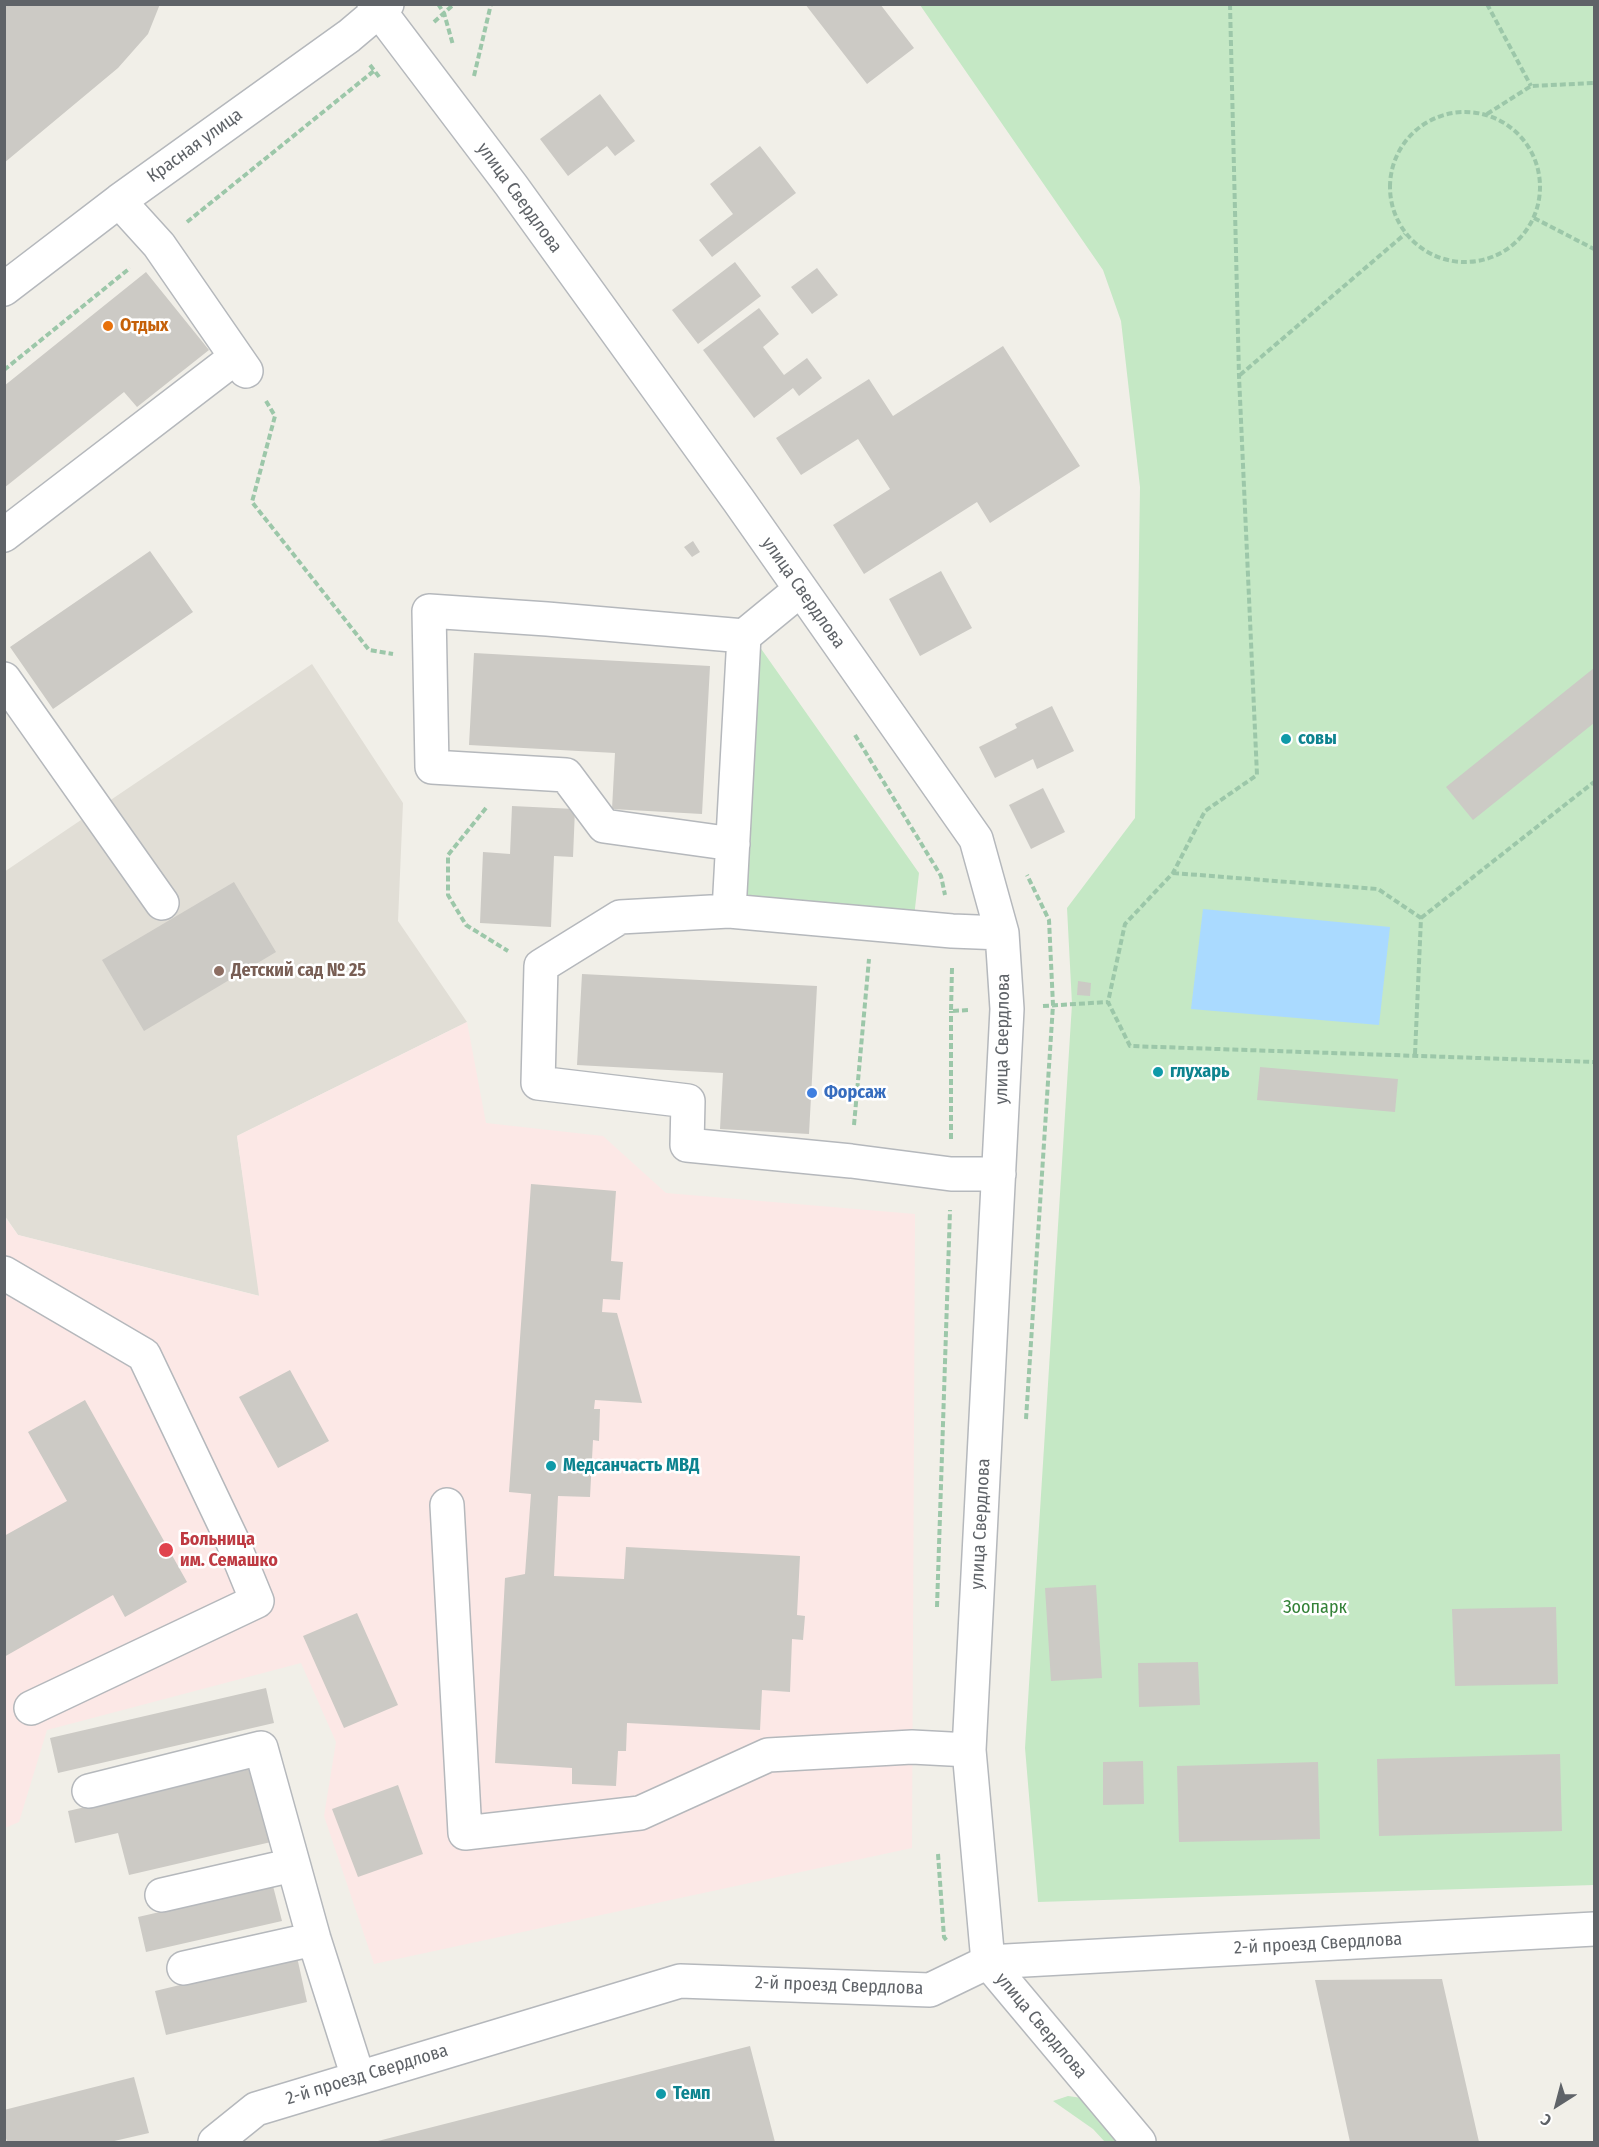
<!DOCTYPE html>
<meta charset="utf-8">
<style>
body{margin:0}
#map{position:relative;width:1599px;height:2147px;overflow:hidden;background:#f1efe8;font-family:"Fira Sans Condensed",sans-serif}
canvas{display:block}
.frame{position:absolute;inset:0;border:6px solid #5f6368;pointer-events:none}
.north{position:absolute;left:1527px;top:2075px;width:60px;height:60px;-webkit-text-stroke:4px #fff;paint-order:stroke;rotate:216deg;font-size:16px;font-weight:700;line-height:24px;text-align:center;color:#5f6368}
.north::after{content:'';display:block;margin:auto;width:21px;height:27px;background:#5f6368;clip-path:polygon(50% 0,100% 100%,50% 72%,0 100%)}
</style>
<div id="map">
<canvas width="1599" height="2147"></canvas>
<div class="frame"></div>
<div class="north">С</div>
</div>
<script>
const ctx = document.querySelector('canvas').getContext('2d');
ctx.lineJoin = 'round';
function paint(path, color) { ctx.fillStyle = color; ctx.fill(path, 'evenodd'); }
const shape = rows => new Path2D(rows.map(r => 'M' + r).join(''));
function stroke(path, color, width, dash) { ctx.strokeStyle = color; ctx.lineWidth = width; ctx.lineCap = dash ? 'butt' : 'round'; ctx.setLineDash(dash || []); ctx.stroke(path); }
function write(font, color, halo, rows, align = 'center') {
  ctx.font = font + ' "Fira Sans Condensed",sans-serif'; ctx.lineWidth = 5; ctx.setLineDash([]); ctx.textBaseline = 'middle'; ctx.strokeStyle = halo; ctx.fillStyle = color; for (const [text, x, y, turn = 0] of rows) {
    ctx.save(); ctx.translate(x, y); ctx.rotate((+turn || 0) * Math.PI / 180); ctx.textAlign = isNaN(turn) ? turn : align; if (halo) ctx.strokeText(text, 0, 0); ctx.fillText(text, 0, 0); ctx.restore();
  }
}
const education = shape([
 [312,664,403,803,398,921,467,1022,237,1136,260,1296,18,1235,5,1216,4,872]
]);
const medical = shape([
 [467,1022,486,1123,603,1136,666,1193,915,1214,912,1848,374,1964,324,1816,336,1742,301,1663,47,1730,19,1822,5,1828,4,1216,18,1235,259,1296,237,1136]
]);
const green = shape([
 [920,5,1594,5,1594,1885,1038,1902,1025,1748,1072,1004,1067,908,1135,818,1140,487,1121,321,1103,270],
 [757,643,919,873,914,917,743,900],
 [1068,2096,1089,2099,1126,2142,1105,2142,1093,2129,1053,2101]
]);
const water = shape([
 [1203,909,1390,927,1379,1025,1191,1009]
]);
const building = shape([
 [4,4,160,4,148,34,118,68,4,163],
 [805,4,880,4,914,48,867,84],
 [600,94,635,141,615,156,607,146,568,176,540,139],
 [760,146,796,193,712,257,699,240,733,214,710,184],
 [735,262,761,296,698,344,672,310],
 [817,268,838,295,812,314,791,287],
 [146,272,209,350,137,407,124,392,4,488,4,386],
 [759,308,779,334,763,347,784,375,807,358,822,378,799,396,793,388,754,418,703,350],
 [1003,346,1080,466,990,523,977,502,864,574,833,525,890,489,858,439,801,475,776,438,869,379,893,416],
 [693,541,700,552,692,557,684,547],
 [150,551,193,612,53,709,10,647],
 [941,571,972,628,920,656,889,599],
 [474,653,710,666,702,814,612,809,615,753,469,745],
 [1594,668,1594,723,1473,820,1446,787],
 [1052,706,1074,751,1037,769,1033,759,995,778,979,747,1017,728,1015,724],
 [1043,788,1065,832,1031,849,1009,805],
 [512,806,575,809,573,857,554,856,551,927,480,923,483,852,510,854],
 [234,882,276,952,144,1031,102,960],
 [582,974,817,986,809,1134,720,1129,723,1073,577,1065],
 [1078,981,1091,983,1090,996,1077,995],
 [1260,1067,1398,1079,1395,1112,1257,1100],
 [531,1184,616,1191,611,1261,623,1262,620,1300,603,1299,602,1312,617,1313,642,1403,595,1400,594,1409,600,1409,599,1441,593,1440,590,1497,558,1496,554,1576,624,1579,626,1547,800,1556,797,1615,805,1616,803,1640,792,1639,790,1692,762,1690,760,1730,627,1723,626,1751,618,1751,616,1786,572,1784,572,1768,495,1763,505,1578,525,1574,531,1494,509,1492],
 [290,1370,329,1441,278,1468,239,1397],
 [85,1400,187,1582,125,1617,113,1595,4,1657,4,1536,67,1501,28,1432],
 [1096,1585,1102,1678,1051,1681,1045,1588],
 [1556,1607,1558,1684,1455,1686,1452,1609],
 [357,1613,398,1705,344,1728,303,1636],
 [1198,1662,1200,1705,1139,1707,1138,1663],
 [266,1688,274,1723,58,1773,50,1738],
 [1560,1754,1562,1831,1379,1836,1377,1759],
 [1143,1761,1144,1804,1103,1805,1103,1762],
 [1318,1762,1320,1839,1179,1842,1177,1766],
 [254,1768,271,1842,129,1875,118,1833,75,1843,68,1811],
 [398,1785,423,1854,358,1877,332,1809],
 [273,1886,282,1921,146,1952,138,1917],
 [297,1957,307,2002,166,2035,155,1991],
 [1442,1979,1479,2142,1350,2142,1315,1980],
 [750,2046,775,2142,374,2142],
 [134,2077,149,2133,110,2142,7,2142,4,2131,4,2110]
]);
const path = shape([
 [438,4,444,13,453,45],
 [1230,4,1239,376,1257,775,1205,811,1173,873,1125,924,1108,1002,1130,1046,1594,1062],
 [1487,4,1531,86],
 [434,22,454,4],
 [370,65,380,78],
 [474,76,491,4],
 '1390 187a75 75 0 1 1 150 0a75 75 0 1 1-150 0Z',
 [1487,114,1531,86,1594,83],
 [1534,218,1594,249],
 [187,222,375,70],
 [4,370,130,268],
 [1240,375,1405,234],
 [266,401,275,416,252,502,369,650,393,654],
 [855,735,941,876,945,895],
 [486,808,448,855,448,895,466,925,508,951],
 [1173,873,1378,889,1421,918],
 [1421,918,1594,782],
 [952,968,951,1011,970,1010],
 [1043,1006,1108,1002],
 [1415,1054,1421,918],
 [854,1125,869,959],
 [951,1139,951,1011],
 [1026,1419,1053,1005,1049,920,1027,875],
 [937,1607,950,1210],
 [938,1854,944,1937,947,1941]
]);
const minor = shape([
 [374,4,511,185,739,501,976,839,1002,933,1007,1009,969,1750,988,1962,1139,2142],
 [119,201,159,245,246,371],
 [4,289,119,201,349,36,387,4],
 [4,535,236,357],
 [744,636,729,911,952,931,1002,933],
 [4,679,162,903],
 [733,844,604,826,566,775,432,767,429,611,547,619,744,636,800,590],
 [729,911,620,917,541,966,538,1083,688,1101,687,1145,851,1161,951,1174,999,1174],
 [4,1273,144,1355,232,1540,257,1601,31,1708],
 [447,1505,465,1833,640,1813,768,1755,912,1747,969,1750],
 [89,1791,261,1748,314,1939,358,2077],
 [162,1895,293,1865],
 [184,1968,314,1939],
 [215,2142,256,2109,680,1981,930,1990,988,1962,1594,1929]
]);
const markers = [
 [108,326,6,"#e8710a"],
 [1286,739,6,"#0f9aa8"],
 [219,971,6,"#8d6e63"],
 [1158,1072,6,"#0f9aa8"],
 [812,1093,6,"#3f7fe0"],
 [551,1466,6,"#0f9aa8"],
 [166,1550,8,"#e0444e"],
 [661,2094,6,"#0f9aa8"]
];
const streetNames = [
 ["Красная улица",195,146,-36],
 ["улица Свердлова",519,198,54],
 ["улица Свердлова",803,593,55],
 ["улица Свердлова",1003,1039,-89],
 ["улица Свердлова",981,1524,-87],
 ["2-й проезд Свердлова",1318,1944,-3],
 ["2-й проезд Свердлова",839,1986,2],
 ["улица Свердлова",1041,2026,50],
 ["2-й проезд Свердлова",367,2075,-17]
];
const foodNames = [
 ["Отдых",120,326]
];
const cultureNames = [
 ["совы",1298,739],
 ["глухарь",1170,1072],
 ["Медсанчасть МВД",563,1466],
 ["Темп",673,2094]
];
const educationNames = [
 ["Детский сад № 25",231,971]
];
const shopNames = [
 ["Форсаж",824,1093]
];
const healthNames = [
 ["Больница",180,1540],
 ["им. Семашко",180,1561]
];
const parkNames = [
 ["Зоопарк",1315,1608]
];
paint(education, '#e1ded6');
paint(medical, '#fce8e6');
paint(green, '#c5e8c5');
paint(water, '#aadaff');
paint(building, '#cccac5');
stroke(minor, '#b5b8bc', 36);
stroke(path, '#9cc7a9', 4, [6, 3]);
stroke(minor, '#fff', 33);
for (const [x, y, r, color] of markers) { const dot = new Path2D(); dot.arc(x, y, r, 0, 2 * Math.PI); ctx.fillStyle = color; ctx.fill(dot); stroke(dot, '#fff', 2); }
write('18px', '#5f6368', '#fff', streetNames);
write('bold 18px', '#c56008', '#fff', foodNames, 'left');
write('bold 18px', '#0d838f', '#fff', cultureNames, 'left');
write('bold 18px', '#785e54', '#fff', educationNames, 'left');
write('bold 18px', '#366cbe', '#fff', shopNames, 'left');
write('bold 18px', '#be3a42', '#fff', healthNames, 'left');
write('18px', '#348238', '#fff', parkNames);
</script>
